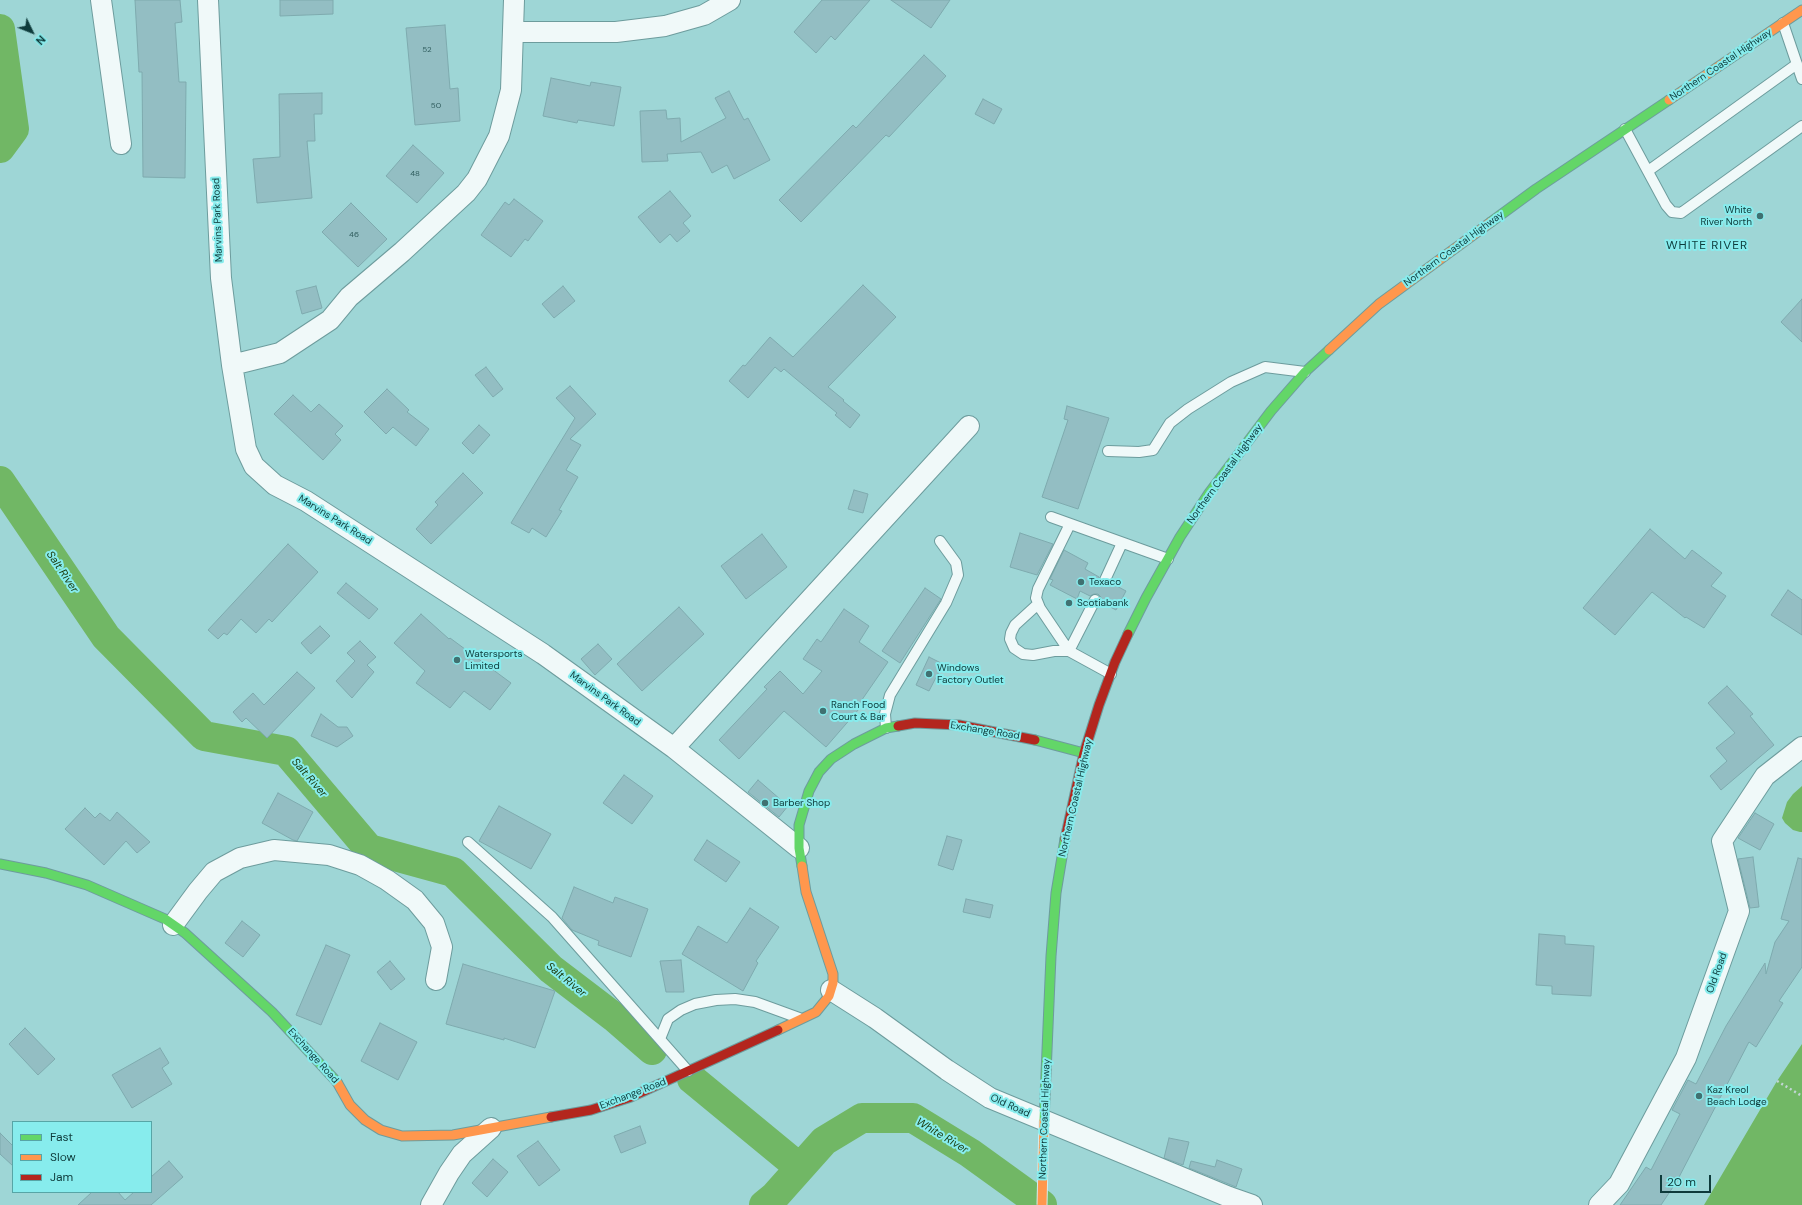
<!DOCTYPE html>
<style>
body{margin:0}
#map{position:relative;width:1802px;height:1205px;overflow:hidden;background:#9ed6d6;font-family:"DM Sans",sans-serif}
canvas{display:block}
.legend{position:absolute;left:12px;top:1121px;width:140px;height:72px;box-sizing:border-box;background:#87eced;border:1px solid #57a5a6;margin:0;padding:5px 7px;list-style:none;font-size:12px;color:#0e3b3b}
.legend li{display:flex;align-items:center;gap:8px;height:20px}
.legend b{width:20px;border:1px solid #57a5a6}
.north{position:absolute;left:12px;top:12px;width:40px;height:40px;-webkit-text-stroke:3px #87eced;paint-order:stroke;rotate:133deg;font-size:11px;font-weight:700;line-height:16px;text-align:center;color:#0e3b3b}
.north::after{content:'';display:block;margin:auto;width:14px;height:18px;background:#0e3b3b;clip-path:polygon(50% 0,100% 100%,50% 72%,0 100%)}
.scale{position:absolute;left:1660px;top:1175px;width:51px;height:18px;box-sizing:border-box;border:2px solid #0e3b3b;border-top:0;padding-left:5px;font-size:12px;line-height:14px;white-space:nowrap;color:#0e3b3b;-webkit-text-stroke:3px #87eced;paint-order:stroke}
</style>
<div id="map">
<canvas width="1802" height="1205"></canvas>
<ul class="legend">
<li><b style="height:5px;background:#63d668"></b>Fast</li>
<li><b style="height:5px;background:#ff974d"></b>Slow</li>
<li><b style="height:5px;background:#b3261e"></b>Jam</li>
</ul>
<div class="north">N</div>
<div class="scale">20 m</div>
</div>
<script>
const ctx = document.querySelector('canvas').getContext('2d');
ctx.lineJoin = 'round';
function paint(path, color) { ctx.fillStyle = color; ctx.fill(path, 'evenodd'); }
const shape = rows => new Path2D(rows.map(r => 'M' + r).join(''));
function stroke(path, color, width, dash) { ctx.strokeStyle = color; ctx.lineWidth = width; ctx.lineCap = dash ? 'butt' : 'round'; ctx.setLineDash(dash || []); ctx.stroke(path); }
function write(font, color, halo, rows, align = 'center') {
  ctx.font = font + ' "DM Sans",sans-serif'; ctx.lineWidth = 4; ctx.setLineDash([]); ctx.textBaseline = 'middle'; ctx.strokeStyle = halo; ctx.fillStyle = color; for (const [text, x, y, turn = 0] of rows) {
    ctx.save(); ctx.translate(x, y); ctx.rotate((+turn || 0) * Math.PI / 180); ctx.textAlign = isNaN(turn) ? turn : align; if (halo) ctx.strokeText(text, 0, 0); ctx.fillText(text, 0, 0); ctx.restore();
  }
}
const water = shape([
 [1802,786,1802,832,1800,832,1793,830,1785,823,1782,818,1787,802,1793,794],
 [1802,1044,1802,1205,1704,1205,1777,1081]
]);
const river = shape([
 [0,29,14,129,0,148],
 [0,481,106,637,204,736,286,751,369,849,453,872,551,969,614,1017,652,1050],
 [692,1079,800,1168],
 [764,1205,775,1196,824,1141,862,1118,913,1118,970,1153,1042,1205]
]);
const building = shape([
 [135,0,180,0,182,22,175,23,179,82,186,82,185,178,143,177,142,72,139,72,135,0],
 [280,0,333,0,333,14,280,16,280,0],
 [822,0,870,0,835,40,831,36,816,53,794,32,822,0],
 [891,0,950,0,931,28,891,0],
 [445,25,450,89,458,88,460,121,415,125,406,28,445,25],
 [924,55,946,76,889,137,886,135,801,222,779,200,853,125,856,128,924,55],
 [551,78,590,86,591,82,621,87,614,126,578,120,577,123,543,116,551,78],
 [729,91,744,120,748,118,770,160,734,179,727,165,712,173,701,152,667,154,668,161,642,162,640,111,666,110,667,119,680,118,681,142,726,118,715,98,729,91],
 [322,93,322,114,314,114,315,141,307,141,312,198,257,203,253,159,280,157,279,94,322,93],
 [983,99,1002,109,994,124,975,114,983,99],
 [413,145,444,173,417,203,386,176,413,145],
 [670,191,691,216,683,223,690,231,677,242,670,234,660,243,638,217,670,191],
 [514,199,543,221,528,241,525,239,511,257,481,235,505,202,509,205,514,199],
 [351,203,387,239,358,267,322,232,351,203],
 [863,285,896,317,828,387,844,400,843,401,860,415,850,428,835,415,837,413,784,369,781,372,775,367,748,398,729,381,743,365,745,366,770,337,793,357,863,285],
 [316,286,322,308,302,314,296,291,316,286],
 [563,286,575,301,554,318,542,304,563,286],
 [1802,299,1802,342,1781,322,1802,299],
 [486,367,503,389,493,397,475,375,486,367],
 [570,386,596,414,570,439,581,445,566,470,578,477,559,510,562,511,546,537,532,528,529,533,511,523,575,418,556,398,570,386],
 [387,389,409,410,407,412,429,429,416,446,393,427,386,434,364,412,387,389],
 [293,395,311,412,319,404,343,426,335,434,341,440,323,460,274,414,293,395],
 [1067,406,1109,418,1078,509,1042,497,1068,420,1064,419,1067,406],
 [479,425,490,435,473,454,462,443,479,425],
 [463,473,483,493,431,544,416,529,438,505,435,502,463,473],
 [854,490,868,494,863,513,848,509,854,490],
 [1650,529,1685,559,1692,550,1722,573,1711,586,1726,596,1704,628,1686,617,1685,618,1652,592,1615,635,1583,608,1650,529],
 [1020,533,1053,544,1037,575,1010,567,1020,533],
 [762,534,787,567,746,599,721,566,762,534],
 [288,544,318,572,272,622,269,619,256,633,241,619,227,635,224,633,218,639,208,630,288,544],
 [1064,550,1088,563,1085,569,1099,577,1099,581,1102,586,1106,586,1111,583,1126,591,1116,610,1101,602,1101,597,1098,594,1094,594,1090,596,1080,591,1077,599,1050,585,1053,580,1050,579,1064,550],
 [346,583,378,609,369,619,337,593,346,583],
 [925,588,941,599,900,663,882,651,925,588],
 [1788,590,1802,600,1802,635,1771,615,1788,590],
 [679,607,704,634,642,691,617,664,679,607],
 [844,609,869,626,859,642,888,662,857,707,859,709,826,747,784,711,739,759,719,740,767,689,764,687,780,671,803,694,822,671,803,659,817,639,821,642,844,609],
 [421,614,449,639,450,638,511,683,490,710,464,691,450,708,416,683,425,671,394,643,421,614],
 [320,626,330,636,311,654,301,643,320,626],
 [360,641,376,657,367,665,374,672,352,698,336,681,355,661,347,653,360,641],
 [598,644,612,659,595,675,581,659,598,644],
 [929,657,943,664,929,691,916,685,929,657],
 [297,672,315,688,267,738,246,718,242,722,233,712,253,693,264,705,297,672],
 [1727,686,1753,714,1750,716,1774,745,1721,790,1710,776,1727,761,1716,748,1735,733,1708,703,1727,686],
 [321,714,338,727,347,727,353,736,337,747,311,736,321,714],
 [624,775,653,796,632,824,603,803,624,775],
 [758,780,788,806,779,817,748,792,758,780],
 [278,793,313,812,297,841,293,840,262,823,278,793],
 [499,806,551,834,531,869,479,841,499,806],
 [85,808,95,818,100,813,110,821,117,812,150,842,137,853,126,841,104,865,65,829,85,808],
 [1755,813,1774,824,1760,850,1738,838,1755,813],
 [947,836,962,840,953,870,938,865,947,836],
 [707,840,740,862,726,882,694,860,707,840],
 [1753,857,1759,907,1750,908,1738,859,1753,857],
 [1798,858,1802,859,1802,967,1779,1001,1783,1003,1756,1047,1749,1042,1677,1181,1661,1205,1620,1205,1646,1167,1651,1170,1680,1114,1672,1110,1688,1080,1696,1084,1726,1026,1765,963,1766,974,1775,942,1789,921,1781,919,1798,858],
 [574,887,613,903,615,897,648,909,631,957,598,945,599,941,572,930,562,918,574,887],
 [966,899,993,905,990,918,963,912,966,899],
 [750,908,779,927,756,961,758,963,743,991,682,954,698,926,727,943,750,908],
 [242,921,260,935,243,957,225,943,242,921],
 [1539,934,1565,936,1565,944,1594,946,1591,996,1552,994,1552,986,1536,985,1539,934],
 [326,945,350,955,321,1025,296,1015,326,945],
 [681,960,684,992,666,992,660,961,681,960],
 [390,961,405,979,391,990,377,972,390,961],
 [463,964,555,991,535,1048,504,1038,504,1040,446,1024,463,964],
 [380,1023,417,1042,398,1080,361,1061,380,1023],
 [25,1028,55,1059,38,1075,9,1044,25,1028],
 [160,1048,169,1063,162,1068,172,1084,132,1108,112,1075,160,1048],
 [640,1126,646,1143,621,1153,614,1136,640,1126],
 [0,1133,13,1146,13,1166,0,1154,0,1133],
 [1169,1138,1189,1142,1183,1165,1164,1158,1169,1138],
 [538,1141,560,1170,539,1186,517,1156,538,1141],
 [493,1159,508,1172,487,1197,472,1183,493,1159],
 [1217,1160,1242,1169,1236,1187,1189,1168,1191,1161,1215,1167,1217,1160],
 [169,1161,183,1177,151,1205,78,1205,92,1192,118,1192,125,1200,134,1192,151,1192,151,1177,169,1161]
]);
const path = shape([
 [1777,1081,1802,1096]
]);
const lane = shape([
 [1783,23,1802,79],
 [1625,129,1666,205,1672,212,1681,213,1802,126],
 [1648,171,1797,64],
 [1108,451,1139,452,1153,450,1170,423,1188,409,1231,382,1265,367,1305,372],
 [1051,517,1168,559],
 [1070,524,1038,589,1036,598,1040,608,1069,651,1095,600],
 [1105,580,1122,543],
 [1038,604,1015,625,1011,633,1010,639,1014,648,1023,654,1033,655,1054,651,1069,651,1111,674],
 [886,728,885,714,890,695,946,603,958,575,956,563,940,541],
 [468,842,552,917,688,1071],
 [660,1039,668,1019,681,1010,695,1004,716,1000,735,999,755,1002,799,1018]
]);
const street = shape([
 [101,0,121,144],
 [208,0,221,278,232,365,246,449,254,466,275,485,306,501,543,654,674,748,799,848],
 [514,32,616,32,665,26,704,15,730,0],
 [232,365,280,353,330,320,349,297,402,252,466,193,477,179,499,136,511,90,514,0],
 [674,748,969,426],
 [173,925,198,891,214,872,240,858,274,850,329,855,360,865,387,880,415,900,434,923,442,947,436,980],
 [831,990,875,1018,947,1070,990,1098,1229,1197,1252,1205],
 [431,1205,449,1173,462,1154,491,1128],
 [1599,1205,1619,1184,1686,1058,1739,911,1722,841,1765,776,1802,747]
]);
const fast = shape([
 [1491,222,1536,189,1669,100],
 [1128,634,1146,598,1180,537,1209,493,1271,411,1305,372,1329,350],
 [1035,740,1084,753],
 [0,864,46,873,87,885,165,919,185,933,272,1012,337,1082],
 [802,866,799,848,799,825,809,791,819,772,831,759,854,744,886,728,898,726],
 [1044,1121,1051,956,1056,893,1065,839]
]);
const slow = shape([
 [1669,100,1802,10],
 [1329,350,1379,304,1491,222],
 [778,1030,816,1012,829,996,833,983,833,974,806,892,802,866],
 [337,1082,350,1105,365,1120,381,1130,402,1136,453,1135,551,1117]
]);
const jam = shape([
 [898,726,915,723,959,725,1035,740],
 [1065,839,1084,753,1099,705,1115,662,1128,634],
 [551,1117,591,1110,631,1097,778,1030]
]);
const slowBridge = shape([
 [1042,1205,1044,1121]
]);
const markers = [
 [1760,216,4,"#407171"],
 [1081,582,4,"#407171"],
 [1069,603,4,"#407171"],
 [457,660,4,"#407171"],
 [929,674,4,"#407171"],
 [823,711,4,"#407171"],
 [765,803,4,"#407171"],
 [1699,1096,4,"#407171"]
];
const numberNames = [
 ["52",427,50],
 ["50",436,106],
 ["48",415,174],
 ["46",354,235]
];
const streetNames = [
 ["Northern Coastal Highway",1721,65,-34],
 ["Marvins Park Road",218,220,-92],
 ["Northern Coastal Highway",1454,249,-36],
 ["Northern Coastal Highway",1225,474,-54],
 ["Marvins Park Road",335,520,32],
 ["Marvins Park Road",605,699,36],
 ["Exchange Road",985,731,9],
 ["Northern Coastal Highway",1076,798,-77],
 ["Old Road",1717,973,-70],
 ["Exchange Road",313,1056,48],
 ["Exchange Road",633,1094,-21],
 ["Old Road",1010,1106,24],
 ["Northern Coastal Highway",1045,1119,-88]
];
const poiNames = [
 ["White",1752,210,"right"],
 ["River North",1752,222,"right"],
 ["Texaco",1089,582],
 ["Scotiabank",1077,603],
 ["Watersports",465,654],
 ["Limited",465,666],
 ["Windows",937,668],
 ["Factory Outlet",937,680],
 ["Ranch Food",831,705],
 ["Court & Bar",831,717],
 ["Barber Shop",773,803],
 ["Kaz Kreol",1707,1090],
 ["Beach Lodge",1707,1102]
];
const waterNames = [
 ["Salt River",62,572,56],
 ["Salt River",309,778,49],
 ["Salt River",566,980,39],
 ["White River",942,1136,31]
];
const quarterNames = [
 ["WHITE RIVER",1707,246]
];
paint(water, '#71b765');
stroke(river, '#71b765', 30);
paint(building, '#93bec3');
stroke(building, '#7eaaae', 1);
stroke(lane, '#6d9c9d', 12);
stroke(street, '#6d9c9d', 22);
stroke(fast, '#6d9c9d', 11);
stroke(slow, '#6d9c9d', 11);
stroke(jam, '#6d9c9d', 11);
stroke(path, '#c3d6d6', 2.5, [2, 3]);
stroke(lane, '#f0f9f9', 10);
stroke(street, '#f0f9f9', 20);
stroke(fast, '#63d668', 9);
stroke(slow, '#ff974d', 9);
stroke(jam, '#b3261e', 9);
stroke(slowBridge, '#d3eded', 11, []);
stroke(slowBridge, '#ff974d', 9);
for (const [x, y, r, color] of markers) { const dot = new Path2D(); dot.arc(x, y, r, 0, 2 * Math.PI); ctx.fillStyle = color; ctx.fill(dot); stroke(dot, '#87eced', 1.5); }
write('8px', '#2f5c5d', null, numberNames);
write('10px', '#0e3b3b', '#87eced', streetNames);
write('10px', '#0e3b3b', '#87eced', poiNames, 'left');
write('italic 11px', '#1b390b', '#87eced', waterNames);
ctx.letterSpacing = '1px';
write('12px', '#0e3b3b', '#87eced', quarterNames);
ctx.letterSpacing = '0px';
</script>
